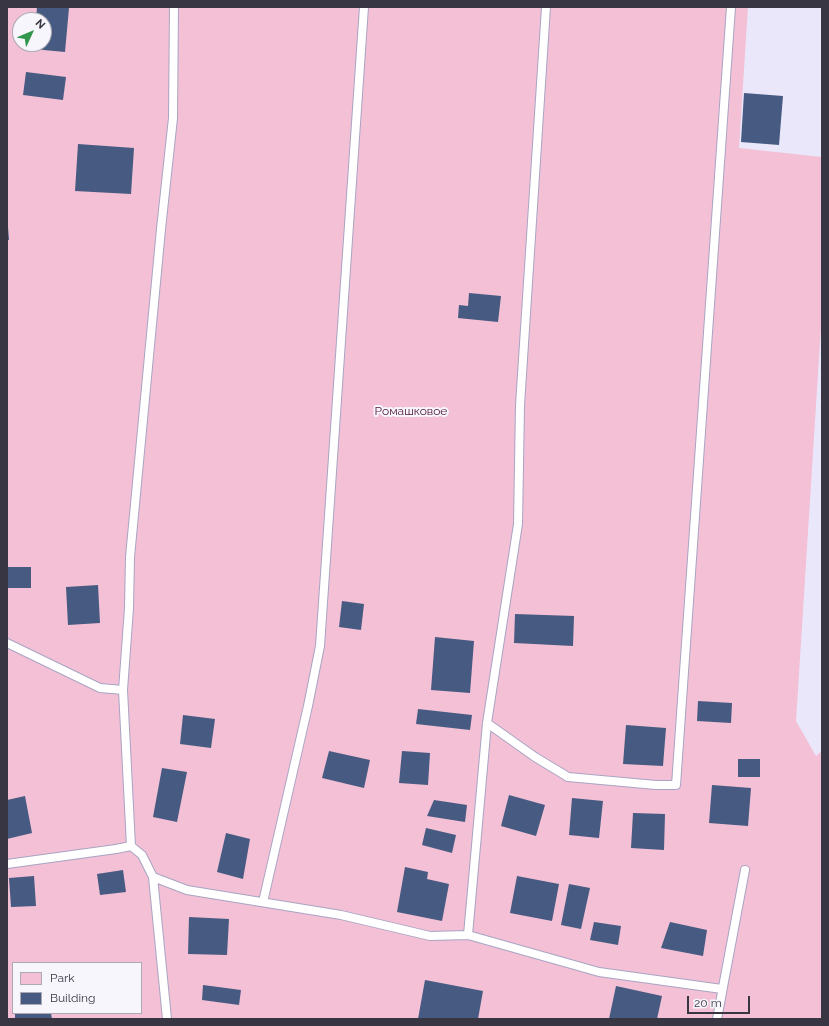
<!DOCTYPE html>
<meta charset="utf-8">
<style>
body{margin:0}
#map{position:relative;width:829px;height:1026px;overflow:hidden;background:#eae7fb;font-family:Raleway,sans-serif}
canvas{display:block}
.frame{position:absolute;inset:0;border:8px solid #383643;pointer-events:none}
.legend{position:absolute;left:12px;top:962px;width:130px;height:52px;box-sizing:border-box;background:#f7f6fd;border:1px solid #aba9b3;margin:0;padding:5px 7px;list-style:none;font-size:12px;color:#383643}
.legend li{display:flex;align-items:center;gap:8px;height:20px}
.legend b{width:20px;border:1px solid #aba9b3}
.north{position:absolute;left:12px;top:12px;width:40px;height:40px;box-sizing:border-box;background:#f7f6fd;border:1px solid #aba9b3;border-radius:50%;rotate:46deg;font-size:11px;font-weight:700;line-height:16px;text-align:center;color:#383643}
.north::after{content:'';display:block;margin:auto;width:14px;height:18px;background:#30974d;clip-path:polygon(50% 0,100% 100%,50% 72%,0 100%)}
.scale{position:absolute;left:687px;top:996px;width:63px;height:18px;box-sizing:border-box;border:2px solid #383643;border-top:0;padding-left:5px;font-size:12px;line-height:14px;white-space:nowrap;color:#383643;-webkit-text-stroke:3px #f7f6fd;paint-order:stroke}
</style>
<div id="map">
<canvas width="829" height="1026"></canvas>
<div class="frame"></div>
<ul class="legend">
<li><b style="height:11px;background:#f3c0d6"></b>Park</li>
<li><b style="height:11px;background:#475a81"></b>Building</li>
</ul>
<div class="north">N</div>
<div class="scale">20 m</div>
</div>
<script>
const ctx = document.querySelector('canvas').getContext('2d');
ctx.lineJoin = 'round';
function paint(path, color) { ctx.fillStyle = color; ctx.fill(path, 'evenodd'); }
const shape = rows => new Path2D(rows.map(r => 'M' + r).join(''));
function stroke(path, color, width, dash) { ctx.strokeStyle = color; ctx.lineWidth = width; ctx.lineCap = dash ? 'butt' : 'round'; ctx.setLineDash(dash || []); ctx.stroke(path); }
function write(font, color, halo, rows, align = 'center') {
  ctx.font = font + ' Raleway,sans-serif'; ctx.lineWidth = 4; ctx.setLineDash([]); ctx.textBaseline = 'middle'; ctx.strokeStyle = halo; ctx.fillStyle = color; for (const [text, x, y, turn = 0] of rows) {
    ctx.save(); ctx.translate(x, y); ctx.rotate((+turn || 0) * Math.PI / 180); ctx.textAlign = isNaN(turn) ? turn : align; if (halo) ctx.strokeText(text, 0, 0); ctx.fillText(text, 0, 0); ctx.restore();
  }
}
const green = shape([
 [7,7,748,7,739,148,822,157,822,311,796,721,816,756,822,751,822,1019,7,1019],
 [20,20,44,20,44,44,20,44],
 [13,963,141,963,141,1013,13,1013]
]);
const building = shape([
 [37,7,69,8,65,52,33,49,34,44,44,44,44,20,36,20],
 [26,72,66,77,63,100,23,95],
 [744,93,783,96,779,145,741,142],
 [78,144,134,148,131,194,75,191],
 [7,227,8,227,9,240,7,240],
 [469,293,501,296,498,322,458,318,459,305,468,306],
 [7,567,31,567,31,588,7,588],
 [98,585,100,623,68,625,66,587],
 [342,601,364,604,361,630,339,627],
 [515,614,574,616,573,646,514,643],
 [435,637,474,641,470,693,431,690],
 [698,701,732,703,731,723,697,721],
 [418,709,472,715,470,730,416,724],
 [183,715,215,719,211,748,180,744],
 [626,725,666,728,663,766,623,764],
 [329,751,370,760,364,788,322,778],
 [402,751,430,753,428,785,399,783],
 [738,759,760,759,760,777,738,777],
 [162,768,187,772,177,822,153,817],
 [712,785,751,788,748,826,709,823],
 [509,795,545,805,536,836,501,826],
 [25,796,32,833,7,839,7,800],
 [572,798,603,801,599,838,569,835],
 [434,800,467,805,465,822,427,816],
 [633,813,665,814,664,850,631,848],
 [426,828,456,835,452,853,422,845],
 [226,833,250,839,243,879,217,872],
 [405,867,428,872,427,879,449,884,442,921,397,912],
 [123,870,126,892,100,895,97,874],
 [34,876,36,906,11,907,9,878],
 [517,876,559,884,552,921,510,913],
 [569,884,590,888,581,929,561,925],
 [189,917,229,919,227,955,188,954],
 [594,922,621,926,618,945,590,940],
 [670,922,707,930,703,956,661,948],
 [425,980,483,991,478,1019,418,1019],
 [203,985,241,990,239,1005,202,1000],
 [616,986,662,996,657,1019,609,1019],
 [15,1013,51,1013,52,1019,15,1019]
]);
const lane = shape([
 [7,643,100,688,123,690],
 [487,723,535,757,568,777,656,785,676,785,731,7],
 [7,864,116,849,131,846],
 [153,877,187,890,341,915,430,936,468,935,599,972,722,989],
 [263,902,308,706,320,646,364,7],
 [468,935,487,723,518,524,520,405,546,7],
 [167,1019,153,877,142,855,131,846,123,690,129,608,130,557,161,229,173,118,174,7],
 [717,1019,745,870]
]);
const parkNames = [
 ["Ромашковое",411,411]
];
paint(green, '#f3c0d6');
paint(building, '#475a81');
stroke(lane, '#a9a4c3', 10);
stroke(lane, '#fff', 8);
write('12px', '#501335', '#f7f6fd', parkNames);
</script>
